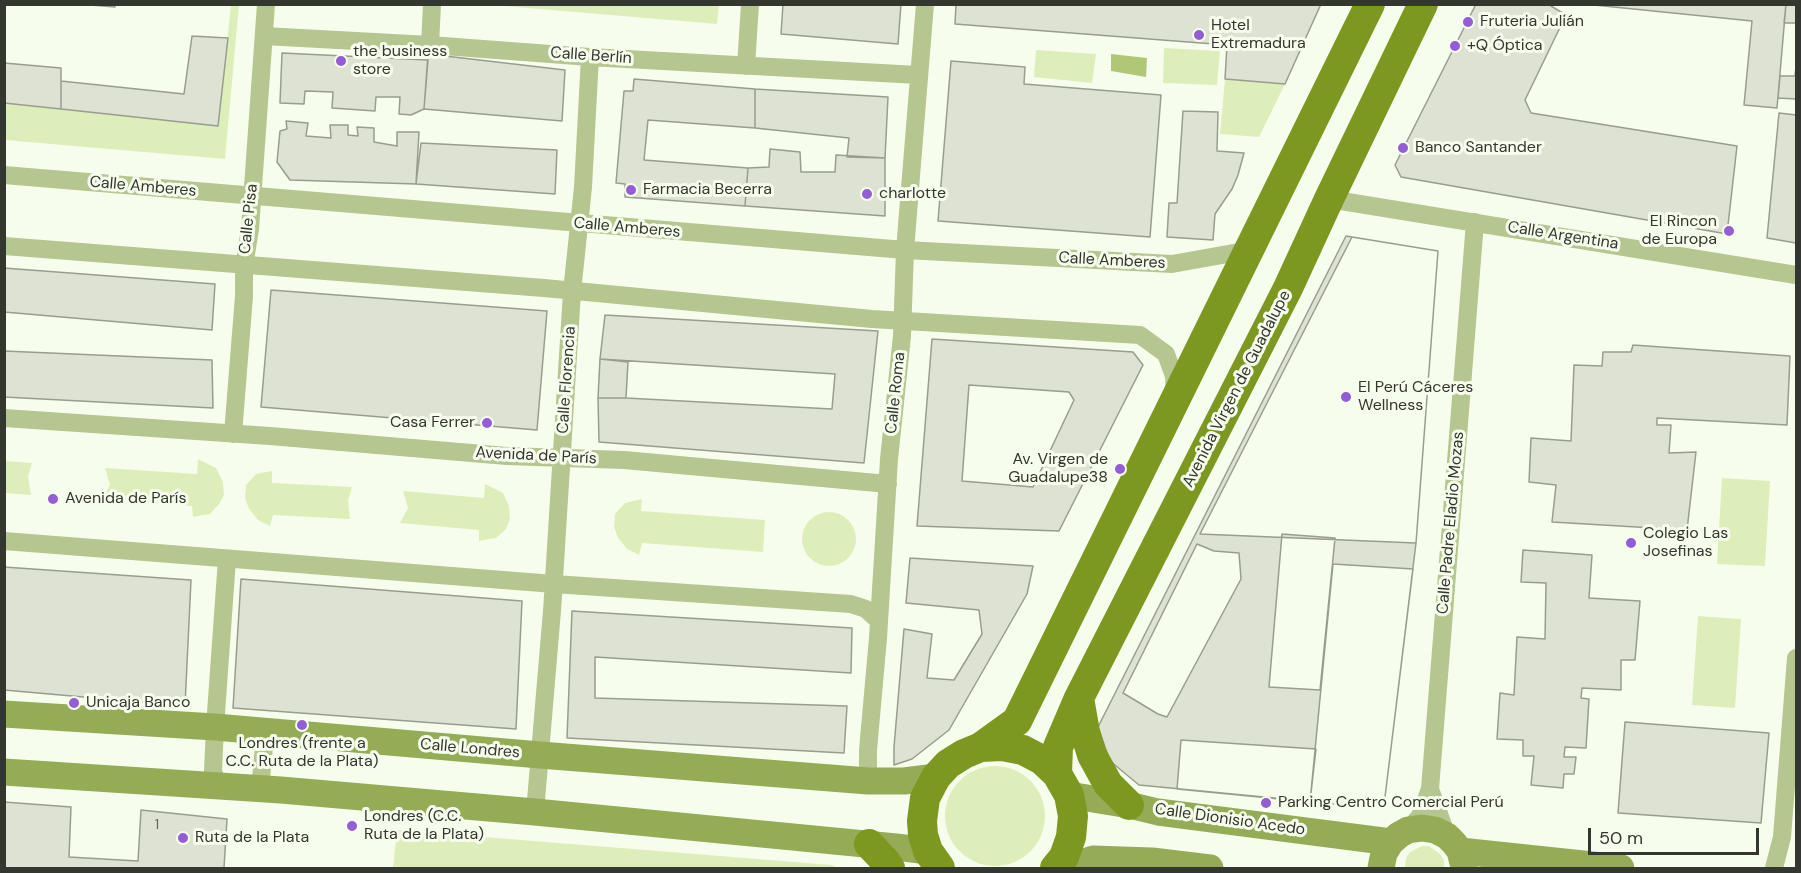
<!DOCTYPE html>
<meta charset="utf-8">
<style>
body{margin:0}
#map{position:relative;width:1801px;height:873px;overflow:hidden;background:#f7fdec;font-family:"DM Sans",sans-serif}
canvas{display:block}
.frame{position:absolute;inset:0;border:6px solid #343630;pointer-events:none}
.scale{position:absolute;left:1588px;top:828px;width:171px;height:27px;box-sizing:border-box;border:3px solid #343630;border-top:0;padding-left:8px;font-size:18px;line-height:21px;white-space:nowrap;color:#343630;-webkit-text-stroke:4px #f7fdec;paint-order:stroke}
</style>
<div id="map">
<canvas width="1801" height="873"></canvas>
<div class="frame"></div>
<div class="scale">50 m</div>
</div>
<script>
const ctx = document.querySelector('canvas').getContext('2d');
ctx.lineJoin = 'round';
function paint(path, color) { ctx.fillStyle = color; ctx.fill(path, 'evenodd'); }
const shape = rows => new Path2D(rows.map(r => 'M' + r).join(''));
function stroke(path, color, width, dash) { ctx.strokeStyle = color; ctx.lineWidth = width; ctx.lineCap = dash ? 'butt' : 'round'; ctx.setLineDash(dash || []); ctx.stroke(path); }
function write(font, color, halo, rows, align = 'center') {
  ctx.font = font + ' "DM Sans",sans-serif'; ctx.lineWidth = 6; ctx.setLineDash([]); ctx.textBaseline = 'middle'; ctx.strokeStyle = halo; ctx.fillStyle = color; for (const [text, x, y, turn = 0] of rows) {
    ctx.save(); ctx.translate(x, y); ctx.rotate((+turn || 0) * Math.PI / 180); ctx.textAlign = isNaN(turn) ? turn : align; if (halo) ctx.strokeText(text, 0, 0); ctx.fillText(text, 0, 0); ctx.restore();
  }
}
const green = shape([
 [480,4,719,4,719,5,717,24],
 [231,5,239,5,225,159,5,140,4,103,218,126],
 [1164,48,1220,51,1217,85,1163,83],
 [1036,50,1096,54,1092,83,1034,77],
 [1225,79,1285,84,1259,137,1220,134],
 [198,459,216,468,223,482,224,495,219,504,210,514,193,517,192,506,102,499,110,485,105,468,197,474],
 [4,461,32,463,28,477,31,495,5,493],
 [272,471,272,483,352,487,348,501,350,519,273,515,270,526,258,520,249,509,245,498,246,485,256,474],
 [1722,478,1770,481,1765,566,1717,564],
 [485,484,503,493,509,506,510,519,506,529,496,538,479,541,479,530,400,523,408,508,403,491,484,498],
 [642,499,641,511,765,520,763,552,642,543,639,555,627,549,618,538,614,527,615,514,625,503],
 '802 539a27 27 0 1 1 54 0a27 27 0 1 1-54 0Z',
 [1698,616,1741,619,1735,708,1692,705],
 '945 816a50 50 0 1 1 100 0a50 50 0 1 1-100 0Z',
 [397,830,832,865,837,868,393,868],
 [1422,846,1429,846,1440,854,1444,860,1444,868,1405,868,1406,858,1410,852]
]);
const water = shape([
 [1111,54,1147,58,1146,77,1111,71]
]);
const building = shape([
 [78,4,115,4,115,7,78,4],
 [783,4,901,4,898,44,781,34,783,4],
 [956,4,1321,4,1285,84,1225,79,1227,45,955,24,956,4],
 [1476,4,1552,4,1551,6,1566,15,1525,100,1531,113,1737,146,1727,234,1401,177,1395,165,1476,4],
 [1584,4,1786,4,1777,108,1744,105,1752,21,1584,4],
 [1786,4,1796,4,1796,23,1784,23,1786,4],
 [192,36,228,38,218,126,61,109,61,81,184,94,192,36],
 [282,53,428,60,424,109,411,115,399,114,400,97,376,97,375,111,332,108,333,92,305,91,304,104,280,103,282,53],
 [428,54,565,70,562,121,424,109,428,54],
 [951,61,1025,67,1024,84,1161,95,1150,237,938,221,951,61],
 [4,63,61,68,61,109,4,103,4,63],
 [1796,66,1796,99,1778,98,1780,76,1795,76,1796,66],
 [634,79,755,89,755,128,648,120,644,160,748,168,745,206,625,197,625,184,616,183,624,91,633,91,634,79],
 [755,89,888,97,885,158,847,157,849,138,755,128,755,89],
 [1183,111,1218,112,1217,151,1244,153,1238,175,1232,189,1215,214,1213,240,1167,237,1169,203,1177,203,1183,111],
 [1779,113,1796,115,1796,243,1767,238,1779,113],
 [286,121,308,123,306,136,331,138,330,125,348,125,348,135,358,136,357,127,374,128,374,142,397,146,397,132,419,132,416,184,290,180,277,162,280,131,287,129,286,121],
 [421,143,557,150,555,194,416,184,421,143],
 [770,149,800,152,801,172,835,172,836,155,885,158,885,216,745,206,748,168,769,167,770,149],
 [1346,236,1438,251,1416,543,1385,797,1368,807,1139,785,1110,761,1098,727,1346,236],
 [1352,237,1438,251,1416,543,1200,534,1352,237],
 [4,268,215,284,212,330,4,312,4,268],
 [271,290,547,311,537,430,261,407,271,290],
 [605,315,878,331,864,463,599,442,598,398,626,398,832,409,835,374,600,359,605,315],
 [932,339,1133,352,1143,365,1059,531,917,526,932,339],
 [969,385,1069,392,1074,400,1033,487,962,481,969,385],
 [1633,345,1790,356,1787,425,1657,418,1657,425,1671,425,1669,453,1696,452,1687,530,1552,522,1556,485,1529,482,1531,438,1571,441,1574,365,1602,366,1603,352,1631,352,1633,345],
 [4,351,212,360,213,408,4,397,4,351],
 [600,359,628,362,626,398,598,398,600,359],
 [1282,534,1335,538,1320,690,1269,687,1282,534],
 [1197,544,1214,551,1239,553,1241,579,1167,717,1158,714,1123,693,1197,544],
 [1523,550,1592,555,1589,598,1640,601,1635,660,1621,660,1621,690,1582,688,1581,698,1589,699,1586,748,1565,747,1564,757,1576,757,1574,774,1564,774,1563,788,1531,785,1534,756,1523,756,1523,740,1497,739,1500,693,1514,695,1517,637,1545,639,1546,583,1521,582,1523,550],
 [910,558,1033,566,1027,594,949,730,912,759,894,765,894,747,904,629,932,634,927,678,954,680,982,634,979,610,906,603,910,558],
 [1333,564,1413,569,1385,797,1368,807,1310,802,1333,564],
 [4,567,191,580,185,706,4,690,4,567],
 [241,579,522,601,516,729,233,708,241,579],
 [572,611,852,628,851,673,595,657,595,698,847,706,844,753,567,738,572,611],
 [1625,722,1769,733,1761,823,1618,813,1625,722],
 [1181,740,1316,749,1310,802,1177,789,1181,740],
 [4,802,71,807,69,857,138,861,141,810,227,819,224,868,4,868,4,802]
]);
const minor = shape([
 [264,36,430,45,590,57,918,75],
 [430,45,432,4],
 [746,66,750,4],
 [4,175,905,250,1172,264,1250,250],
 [1329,199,1796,275],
 [4,246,544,288,872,319,1140,335,1166,354,1174,376,1175,394],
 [4,418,270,436,507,456,624,460,888,484],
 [233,434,244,296,244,266,250,229,266,4],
 [4,541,554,584,851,604,866,609,878,620],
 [260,731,264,747,260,788],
 [868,781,868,750,878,638,889,459,902,336,905,250,925,4],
 [218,787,213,771,215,727,227,559],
 [1430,789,1447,836],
 [535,812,552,611,572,292,583,187,590,57],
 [1408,830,1420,816,1430,789,1475,222],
 [1774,868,1782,837,1796,658]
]);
const secondary = shape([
 [4,714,215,727,540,755,868,781,904,781,936,777],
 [4,772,281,790,535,812,896,847,928,851],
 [1069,795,1129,805,1158,812,1391,842],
 [1460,851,1621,868],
 [1065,868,1093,859,1152,861,1210,868],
 [1381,868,1384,853,1391,842,1399,835,1408,830,1422,828,1435,830,1447,836,1454,843,1460,851,1464,867]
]);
const primary = shape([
 [1079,698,1085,732,1092,755,1108,784,1129,805],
 [981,747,1017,721,1370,4],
 [1057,774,1058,747,1079,698,1288,288,1329,199,1423,4],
 [869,844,886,862,890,868],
 [940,868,928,851,923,835,922,821,925,798,936,777,948,764,964,754,981,747,1002,746,1023,750,1042,760,1057,774,1069,795,1073,816,1071,837,1064,857,1055,868]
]);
const markers = [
 [1468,22,6,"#935dd5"],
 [1199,35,6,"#935dd5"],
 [1455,46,6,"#935dd5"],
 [341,61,6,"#935dd5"],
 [1403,148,6,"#935dd5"],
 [631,190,6,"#935dd5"],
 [867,194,6,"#935dd5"],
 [1729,231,6,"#935dd5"],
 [1346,397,6,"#935dd5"],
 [487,423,6,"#935dd5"],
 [1120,469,6,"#935dd5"],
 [53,499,6,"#935dd5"],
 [1631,543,6,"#935dd5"],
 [74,703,6,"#935dd5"],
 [302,725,6,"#935dd5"],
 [1266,803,6,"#935dd5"],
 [352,826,6,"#935dd5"],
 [183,838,6,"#935dd5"]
];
const numberNames = [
 ["1",157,825]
];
const poiNames = [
 ["Fruteria Julián",1480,22],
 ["Hotel",1211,26],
 ["Extremadura",1211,44],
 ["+Q Óptica",1467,46],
 ["the business",353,52],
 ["store",353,70],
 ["Banco Santander",1415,148],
 ["Farmacia Becerra",643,190],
 ["charlotte",879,194],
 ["El Rincon",1717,222,"right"],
 ["de Europa",1717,240,"right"],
 ["El Perú Cáceres",1358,388],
 ["Wellness",1358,406],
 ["Casa Ferrer",475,423,"right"],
 ["Av. Virgen de",1108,460,"right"],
 ["Guadalupe38",1108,478,"right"],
 ["Avenida de París",65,499],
 ["Colegio Las",1643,534],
 ["Josefinas",1643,552],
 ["Unicaja Banco",86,703],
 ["Londres (frente a",302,744,"center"],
 ["C.C. Ruta de la Plata)",302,762,"center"],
 ["Parking Centro Comercial Perú",1278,803],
 ["Londres (C.C.",364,817],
 ["Ruta de la Plata)",364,835],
 ["Ruta de la Plata",195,838]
];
const streetNames = [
 ["Calle Berlín",591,56,4],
 ["Calle Amberes",143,187,5],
 ["Calle Pisa",249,219,-84],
 ["Calle Amberes",627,228,5],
 ["Calle Argentina",1563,236,9],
 ["Calle Amberes",1112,261,3],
 ["Calle Florencia",567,380,-86],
 ["Avenida Virgen de Guadalupe",1237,389,-63],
 ["Calle Roma",896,393,-84],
 ["Avenida de París",536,456,3],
 ["Calle Padre Eladio Mozas",1451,523,-85],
 ["Calle Londres",470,749,5],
 ["Calle Dionisio Acedo",1230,820,8]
];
paint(green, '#deeebb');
paint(water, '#b0c778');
paint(building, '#dde2d2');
stroke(building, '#989d8f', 1.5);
stroke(minor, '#b5c690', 18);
stroke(secondary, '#95ac57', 27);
stroke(primary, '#7d9821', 30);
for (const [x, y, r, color] of markers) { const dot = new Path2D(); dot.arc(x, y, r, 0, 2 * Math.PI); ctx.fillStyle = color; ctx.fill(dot); stroke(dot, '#f7fdec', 2); }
write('14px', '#5e6158', null, numberNames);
write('16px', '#343630', '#f7fdec', poiNames, 'left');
write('16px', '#343630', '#f7fdec', streetNames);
</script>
